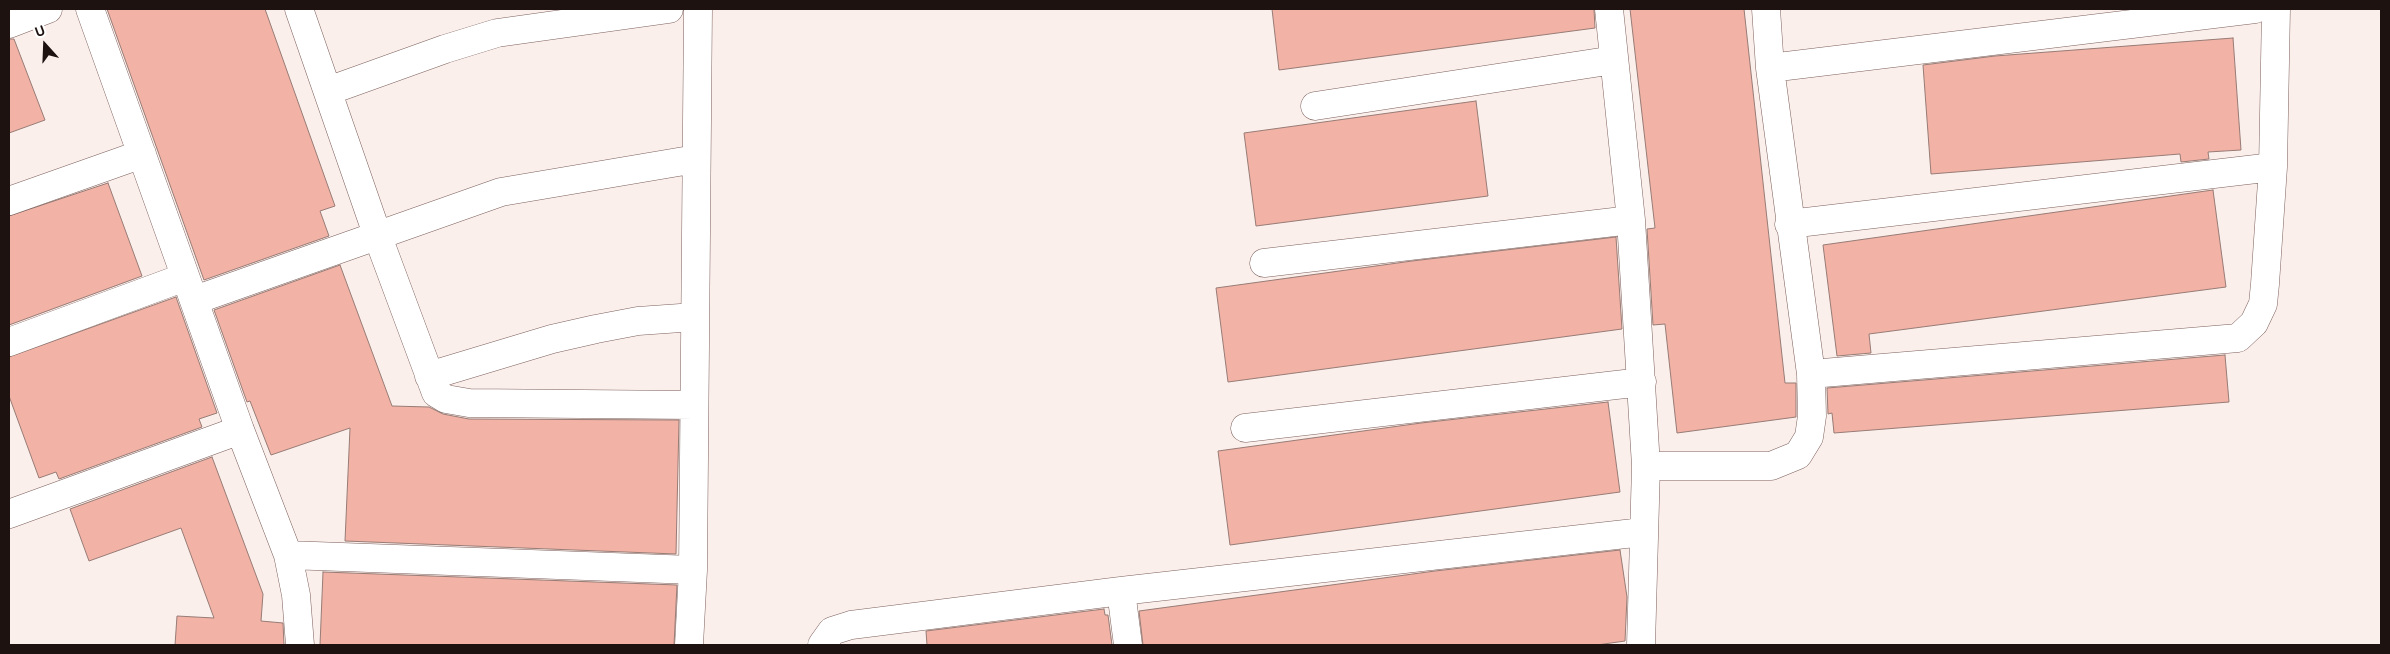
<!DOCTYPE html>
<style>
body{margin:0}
#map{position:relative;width:2390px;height:654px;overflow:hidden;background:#fbefec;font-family:Ubuntu,sans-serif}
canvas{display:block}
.frame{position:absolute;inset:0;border:10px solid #1d1210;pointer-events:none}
.north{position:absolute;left:20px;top:20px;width:50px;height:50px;-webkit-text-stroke:4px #fff;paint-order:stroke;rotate:340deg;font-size:14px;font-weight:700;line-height:20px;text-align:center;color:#1d1210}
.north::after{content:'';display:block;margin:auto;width:18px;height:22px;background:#1d1210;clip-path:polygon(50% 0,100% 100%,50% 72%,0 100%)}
</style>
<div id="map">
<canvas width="2390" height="654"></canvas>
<div class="frame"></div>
<div class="north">U</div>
</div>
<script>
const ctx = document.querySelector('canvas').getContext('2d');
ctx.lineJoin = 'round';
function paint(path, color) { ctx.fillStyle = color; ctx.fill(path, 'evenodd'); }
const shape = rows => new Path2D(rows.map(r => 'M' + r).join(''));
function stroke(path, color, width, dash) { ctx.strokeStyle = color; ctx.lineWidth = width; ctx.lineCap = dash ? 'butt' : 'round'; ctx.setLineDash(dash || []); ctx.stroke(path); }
const building = shape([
 [107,9,265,9,335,206,320,211,329,236,204,280,107,9],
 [1272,9,1594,9,1595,28,1279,70,1272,9],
 [1630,9,1744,9,1785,383,1796,383,1796,417,1677,433,1665,324,1653,325,1647,229,1655,228,1630,9],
 [2233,38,2241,150,2208,152,2209,159,2181,162,2180,154,1931,174,1923,65,1995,56,2233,38],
 [9,39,14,39,45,120,9,133,9,39],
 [1476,101,1488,196,1256,226,1244,133,1476,101],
 [108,183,142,276,9,325,9,216,108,183],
 [2213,190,2226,287,1869,334,1871,353,1837,356,1823,245,2213,190],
 [1616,237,1622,329,1228,382,1216,288,1412,261,1616,237],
 [340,265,392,406,429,407,443,414,469,419,679,420,676,554,345,541,350,428,271,455,250,401,247,402,214,310,340,265],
 [176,297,217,413,199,419,202,427,59,479,56,472,39,478,9,396,9,357,176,297],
 [2225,355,2229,402,1834,433,1832,413,1828,414,1827,388,2225,355],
 [1608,402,1620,492,1230,545,1218,451,1421,423,1608,402],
 [212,457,263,594,261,621,283,623,284,645,175,645,177,616,214,618,181,528,89,561,70,509,212,457],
 [1620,550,1627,597,1625,641,1597,645,1143,645,1139,611,1435,571,1620,550],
 [323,572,677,585,674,645,320,645,323,572],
 [1104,609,1105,615,1108,615,1112,645,927,645,926,631,1104,609]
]);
const minor = shape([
 [90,9,240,430,288,555,296,595,300,645],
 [299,9,378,237,436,393,446,399,469,403,694,405],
 [1609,9,1631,220,1646,466,1641,645],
 [9,24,48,9],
 [1770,68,2255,9],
 [328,91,445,49,497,33,669,9],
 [1315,106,1614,60],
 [9,201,142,154],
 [1789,224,2273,167],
 [1264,263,1631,220],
 [195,300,501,192,696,159],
 [9,342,185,277],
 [1811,374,2238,338,2254,323,2263,304,2265,284,2273,167,2276,9],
 [429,376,552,339,596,329,638,321,695,317],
 [1245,428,1642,382],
 [1646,466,1771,466,1798,455,1809,437,1812,416,1811,374,1770,68,1766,9],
 [9,514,240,430],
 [288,555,693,570],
 [1121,591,1128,645],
 [689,645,693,570,698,9],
 [822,645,832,631,851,625,1121,591,1643,532]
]);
paint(building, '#f2b2a5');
stroke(building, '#977b75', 1);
stroke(minor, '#7c615c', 29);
stroke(minor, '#fff', 28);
</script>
